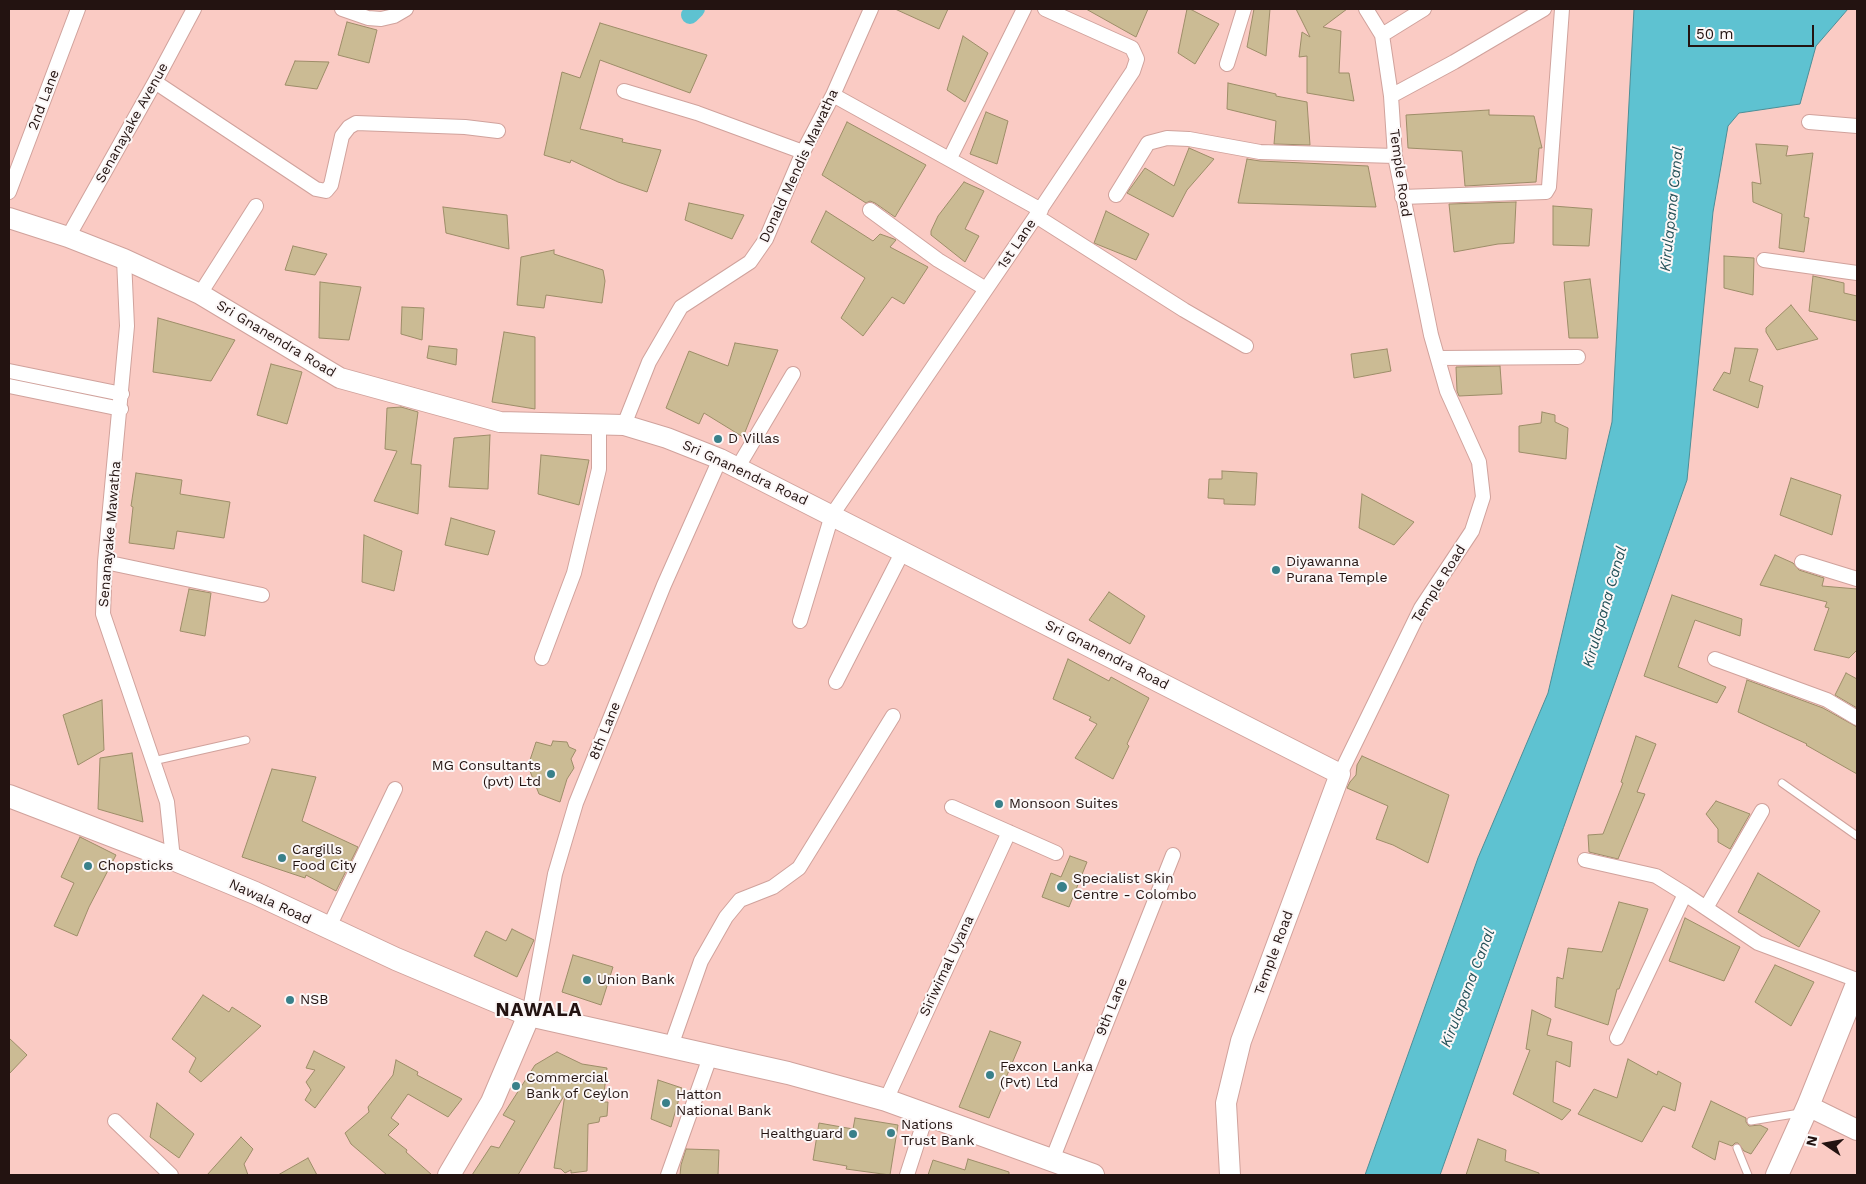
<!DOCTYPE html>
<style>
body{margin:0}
#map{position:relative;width:1866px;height:1184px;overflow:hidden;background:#facbc4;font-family:"Work Sans",sans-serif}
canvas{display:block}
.frame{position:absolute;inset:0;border:10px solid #231311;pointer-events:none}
.north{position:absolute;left:1801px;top:1119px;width:50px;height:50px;-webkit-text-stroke:4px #fcf7f7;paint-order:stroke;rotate:282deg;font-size:14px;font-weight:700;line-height:20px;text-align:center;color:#231311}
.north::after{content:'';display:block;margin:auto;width:18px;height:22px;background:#231311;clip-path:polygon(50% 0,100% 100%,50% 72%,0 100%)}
.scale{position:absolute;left:1688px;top:25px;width:126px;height:22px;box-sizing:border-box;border:2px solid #231311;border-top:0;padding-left:6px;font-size:15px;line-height:18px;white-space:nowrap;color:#231311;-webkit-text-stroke:4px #fcf7f7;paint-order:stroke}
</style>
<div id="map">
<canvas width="1866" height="1184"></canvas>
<div class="frame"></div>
<div class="north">N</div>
<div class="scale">50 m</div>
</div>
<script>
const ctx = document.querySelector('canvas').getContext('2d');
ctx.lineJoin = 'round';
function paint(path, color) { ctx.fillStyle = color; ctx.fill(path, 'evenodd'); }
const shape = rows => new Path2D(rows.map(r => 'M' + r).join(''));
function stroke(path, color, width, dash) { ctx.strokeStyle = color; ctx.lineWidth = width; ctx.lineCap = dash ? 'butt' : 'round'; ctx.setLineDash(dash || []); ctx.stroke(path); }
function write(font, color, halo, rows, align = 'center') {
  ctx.font = font + ' "Work Sans",sans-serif'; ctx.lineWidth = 4; ctx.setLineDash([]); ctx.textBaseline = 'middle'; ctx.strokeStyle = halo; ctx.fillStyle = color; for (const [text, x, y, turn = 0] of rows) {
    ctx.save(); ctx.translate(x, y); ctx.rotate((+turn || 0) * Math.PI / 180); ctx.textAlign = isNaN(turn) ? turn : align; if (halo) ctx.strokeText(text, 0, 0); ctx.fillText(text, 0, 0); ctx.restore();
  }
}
const water = shape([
 [1634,9,1848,9,1816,46,1800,104,1739,113,1728,126,1713,212,1687,480,1440,1175,1365,1175,1478,858,1548,693,1612,422,1634,9]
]);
const canal = shape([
 [690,15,696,9]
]);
const building = shape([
 [895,9,948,9,939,29,895,9],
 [1086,9,1148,9,1136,37,1086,9],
 [1187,9,1190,9,1219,24,1195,64,1178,53,1187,9],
 [1254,9,1270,9,1266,56,1247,47,1254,9],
 [1296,9,1347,9,1323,27,1341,31,1339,73,1349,73,1354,101,1307,93,1307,56,1299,57,1302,32,1310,37,1296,9],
 [347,22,377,30,369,63,338,55,347,22],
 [600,23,707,55,690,93,600,60,580,129,623,139,622,142,661,150,647,192,618,182,571,160,570,163,544,155,562,72,580,78,600,23],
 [963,36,988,53,965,102,947,90,963,36],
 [295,61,329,62,317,89,285,85,295,61],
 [1228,83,1276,94,1276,96,1307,102,1310,145,1274,144,1276,121,1227,109,1228,83],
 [1489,110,1489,115,1534,116,1542,148,1539,148,1536,182,1465,186,1462,151,1408,148,1406,115,1489,110],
 [986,112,1008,121,997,164,970,154,986,112],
 [847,122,926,165,895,217,875,203,870,201,866,203,822,175,847,122],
 [1756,144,1788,146,1786,156,1813,153,1804,217,1809,218,1804,252,1779,248,1782,214,1753,202,1752,182,1761,184,1756,144],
 [1189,148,1214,159,1187,190,1173,217,1127,193,1145,168,1174,186,1189,148],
 [1247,159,1260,161,1368,166,1376,207,1238,203,1247,159],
 [964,182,984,191,965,229,979,236,965,262,931,235,931,231,938,216,964,182],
 [1516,202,1514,243,1498,244,1454,252,1449,204,1516,202],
 [689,203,744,215,732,239,685,220,689,203],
 [1553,206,1592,209,1589,246,1553,245,1553,206],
 [443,207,507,215,509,249,446,233,443,207],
 [826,211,873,241,880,234,894,239,896,240,890,247,928,267,904,304,892,297,863,336,841,318,865,278,811,242,826,211],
 [1106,211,1149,234,1136,260,1094,243,1106,211],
 [293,246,327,254,315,275,285,270,293,246],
 [554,250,554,254,603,270,605,281,602,303,546,295,544,308,517,305,521,257,554,250],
 [1724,256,1754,258,1753,295,1724,288,1724,256],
 [1813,276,1844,283,1844,293,1857,296,1857,321,1809,311,1813,276],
 [1590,279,1598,338,1569,338,1564,282,1590,279],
 [320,282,361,287,349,340,319,338,320,282],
 [1791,305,1818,339,1777,350,1766,332,1766,328,1791,305],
 [402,307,424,308,422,340,401,334,402,307],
 [158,318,235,340,211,381,153,372,158,318],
 [504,332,535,337,535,409,492,402,504,332],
 [735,343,778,350,743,437,704,413,699,424,666,408,689,351,728,366,735,343],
 [429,346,457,349,456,365,427,358,429,346],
 [1735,348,1758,349,1749,381,1763,386,1758,408,1713,390,1724,372,1730,374,1735,348],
 [1387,349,1391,371,1354,378,1351,354,1387,349],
 [271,364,302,372,287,424,257,415,271,364],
 [1500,366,1502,394,1459,396,1457,391,1456,367,1500,366],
 [401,407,418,412,411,464,421,465,418,514,374,501,397,451,385,449,387,408,401,407],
 [1542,412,1555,415,1555,422,1568,428,1566,459,1519,452,1519,426,1541,423,1542,412],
 [490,435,488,489,449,487,454,438,490,435],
 [541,455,589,460,579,505,538,494,541,455],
 [1222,471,1257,473,1255,505,1224,504,1224,499,1208,498,1209,479,1222,479,1222,471],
 [136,473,182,480,180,494,230,502,224,538,177,531,174,549,129,543,133,507,131,506,136,473],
 [1791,478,1841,495,1832,535,1780,515,1791,478],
 [1362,494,1414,522,1394,545,1359,528,1362,494],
 [451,518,495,531,488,555,445,545,451,518],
 [364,535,402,551,394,591,362,582,364,535],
 [1775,555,1793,563,1799,570,1824,578,1822,586,1857,589,1857,650,1849,658,1814,650,1829,608,1825,607,1827,602,1760,585,1775,555],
 [189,589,211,593,205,636,180,631,189,589],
 [1109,592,1145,616,1130,644,1089,620,1109,592],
 [1672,595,1742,619,1740,636,1695,620,1678,667,1726,687,1717,703,1644,676,1672,595],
 [1068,659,1109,681,1111,677,1149,698,1127,744,1129,746,1113,779,1075,758,1097,724,1089,720,1091,717,1053,699,1068,659],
 [1846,673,1857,679,1857,708,1835,695,1846,673],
 [1747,680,1823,708,1857,727,1857,774,1806,745,1807,744,1738,712,1747,680],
 [102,700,104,750,78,765,63,715,102,700],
 [1636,736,1656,744,1637,792,1645,794,1618,859,1589,852,1588,835,1603,834,1623,783,1621,782,1636,736],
 [553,741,567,742,569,747,576,750,571,759,574,768,567,779,560,802,539,794,528,766,536,742,551,746,553,741],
 [132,753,143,822,98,809,100,758,132,753],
 [1362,756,1449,795,1428,863,1393,845,1376,839,1388,806,1347,788,1350,782,1356,775,1357,765,1362,756],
 [272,769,316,777,302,821,358,847,336,891,306,875,305,878,242,857,272,769],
 [1716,801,1750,814,1730,849,1718,842,1718,829,1706,814,1716,801],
 [80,837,116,855,89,907,77,936,54,926,74,883,61,877,80,837],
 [1070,856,1087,862,1069,907,1042,897,1051,873,1061,877,1070,856],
 [1758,873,1820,911,1799,947,1738,912,1758,873],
 [1619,902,1648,909,1619,989,1617,989,1608,1025,1555,1007,1557,977,1563,979,1568,948,1602,952,1619,902],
 [1685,918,1740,947,1724,981,1669,961,1685,918],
 [512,929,534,940,517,977,474,956,486,931,506,941,512,929],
 [573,955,613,967,601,1005,562,992,573,955],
 [1775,965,1814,982,1791,1026,1755,1002,1775,965],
 [203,995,229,1012,232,1007,261,1026,201,1082,189,1072,196,1058,172,1039,203,995],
 [1532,1010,1551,1019,1547,1035,1572,1042,1570,1067,1556,1061,1553,1102,1571,1110,1562,1120,1513,1094,1530,1050,1526,1049,1532,1010],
 [990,1031,1021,1042,989,1118,959,1107,990,1031],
 [9,1038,27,1055,9,1074,9,1038],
 [314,1051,345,1067,315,1108,305,1100,311,1090,306,1082,315,1070,306,1068,314,1051],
 [557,1052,582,1064,607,1068,603,1102,608,1102,607,1116,600,1117,599,1122,588,1124,587,1171,571,1173,571,1170,565,1173,561,1169,554,1168,565,1094,518,1175,472,1175,491,1146,499,1148,515,1121,503,1115,535,1065,557,1052],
 [1628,1059,1657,1075,1658,1071,1681,1083,1675,1111,1663,1106,1642,1142,1578,1114,1594,1089,1617,1098,1628,1059],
 [396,1060,418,1072,417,1075,462,1099,448,1117,408,1094,391,1118,399,1124,388,1135,407,1150,406,1152,432,1175,387,1175,351,1144,345,1133,369,1112,368,1107,393,1075,396,1060],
 [658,1080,682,1088,671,1127,651,1119,658,1080],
 [1711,1101,1746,1118,1746,1122,1749,1126,1760,1125,1768,1129,1751,1154,1744,1151,1738,1143,1735,1143,1732,1146,1719,1141,1715,1160,1692,1147,1711,1101],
 [157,1103,194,1134,179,1158,150,1137,157,1103],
 [855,1118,898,1125,890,1175,846,1169,847,1166,813,1160,819,1123,853,1129,855,1118],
 [241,1137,253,1149,244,1164,248,1175,207,1175,241,1137],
 [1478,1139,1506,1150,1505,1161,1539,1173,1539,1175,1466,1175,1478,1139],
 [686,1149,719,1150,718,1175,680,1175,681,1165,686,1149],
 [308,1158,317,1175,278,1175,308,1158],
 [968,1159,1009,1172,1009,1175,928,1175,933,1160,965,1170,968,1159]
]);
const lane = shape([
 [153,761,246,740],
 [1782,783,1857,836],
 [1751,1121,1800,1113],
 [1737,1148,1748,1175]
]);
const street = shape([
 [342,9,368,18,381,19,394,16,406,9],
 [1382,35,1424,9],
 [1227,64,1244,9],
 [155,82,316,189,326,191,331,185,342,136,349,127,356,123,465,127,498,131],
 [624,91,697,113,803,152],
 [833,95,1041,210],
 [1391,96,1454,62,1544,9],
 [1809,122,1857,126],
 [950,158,1024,9],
 [9,192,78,9],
 [1116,195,1148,143,1167,138,1189,139,1260,152,1395,156],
 [1402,197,1546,192,1549,187,1562,9],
 [870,210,938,260,986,289],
 [1036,216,1184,310,1246,346],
 [68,237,155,82,194,9],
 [124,259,127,326,105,562,103,614,167,802,173,859],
 [1764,260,1857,273],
 [200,294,256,206],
 [1438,358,1578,357],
 [9,371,122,394],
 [9,386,121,409],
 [624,425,649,362,681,307,750,262,766,239,803,152,833,95,871,9],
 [738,467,793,374],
 [105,562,262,595],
 [1802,562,1857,579],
 [800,621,832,515,1036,216,1133,71,1137,59,1132,48,1045,9],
 [542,658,574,573,599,469,599,425],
 [1715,659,1827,700,1857,718],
 [836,682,903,551],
 [1340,774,1421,608,1472,531,1483,497,1479,462,1447,391,1431,335,1395,156,1391,96,1382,35,1366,9],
 [952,807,1056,853],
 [1585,860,1656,876,1685,894,1758,943,1857,980],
 [1706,908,1762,811],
 [328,929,395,789],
 [529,1015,555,874,576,803,664,585,720,459],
 [1617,1038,1685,894],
 [671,1046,701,961,726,917,740,900,773,887,799,868,893,716],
 [886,1100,1009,832],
 [115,1121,171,1175],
 [1052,1160,1173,855],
 [668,1175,710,1057],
 [907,1175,926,1116]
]);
const secondary = shape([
 [9,218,68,237,124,259,200,294,340,378,500,422,624,425,667,438,720,459,1340,774,1241,1041,1226,1103,1230,1175],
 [1808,1106,1857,1130]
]);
const primary = shape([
 [9,796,173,859,255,893,396,959,529,1015,788,1073,886,1100,1093,1175],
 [449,1175,492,1102,529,1015],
 [1777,1175,1808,1106,1857,984]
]);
const markers = [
 [718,439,5,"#39808a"],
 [1276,570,5,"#39808a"],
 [551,774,5,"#39808a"],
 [999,804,5,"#39808a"],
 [282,858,5,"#39808a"],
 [88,866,5,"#39808a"],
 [1062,887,6,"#39808a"],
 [587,980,5,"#39808a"],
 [290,1000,5,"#39808a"],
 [990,1075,5,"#39808a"],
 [516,1086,5,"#39808a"],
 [666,1103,5,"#39808a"],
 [891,1133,5,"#39808a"],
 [853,1134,5,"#39808a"]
];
const streetNames = [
 ["2nd Lane",44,100,-69],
 ["Senanayake Avenue",132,123,-61],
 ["Donald Mendis Mawatha",799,166,-65],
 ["Temple Road",1400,173,82],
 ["1st Lane",1017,244,-56],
 ["Sri Gnanendra Road",276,339,31],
 ["Sri Gnanendra Road",745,473,25],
 ["Senanayake Mawatha",110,534,-85],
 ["Temple Road",1439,584,-58],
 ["Sri Gnanendra Road",1107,655,27],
 ["8th Lane",605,731,-68],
 ["Nawala Road",270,902,25],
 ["Temple Road",1274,953,-70],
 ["Siriwimal Uyana",947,966,-65],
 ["9th Lane",1112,1007,-68]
];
const poiNames = [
 ["D Villas",728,439],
 ["Diyawanna",1286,562],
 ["Purana Temple",1286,578],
 ["MG Consultants",541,766,"right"],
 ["(pvt) Ltd",541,782,"right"],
 ["Monsoon Suites",1009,804],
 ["Cargills",292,850],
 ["Food City",292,866],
 ["Chopsticks",98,866],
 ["Specialist Skin",1073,879],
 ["Centre - Colombo",1073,895],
 ["Union Bank",597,980],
 ["NSB",300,1000],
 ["Fexcon Lanka",1000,1067],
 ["(Pvt) Ltd",1000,1083],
 ["Commercial",526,1078],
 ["Bank of Ceylon",526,1094],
 ["Hatton",676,1095],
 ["National Bank",676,1111],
 ["Nations",901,1125],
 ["Trust Bank",901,1141],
 ["Healthguard",843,1134,"right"]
];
const waterNames = [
 ["Kirulapana Canal",1672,209,-84],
 ["Kirulapana Canal",1605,607,-74],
 ["Kirulapana Canal",1468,988,-69]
];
const districtNames = [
 ["NAWALA",539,1010]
];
paint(water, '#5ec2d1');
stroke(water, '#4c8e97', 1);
stroke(canal, '#5ec2d1', 18);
paint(building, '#cbbb94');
stroke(building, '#9d8d68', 1);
stroke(lane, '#d0a29c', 9);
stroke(street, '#d0a29c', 16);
stroke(secondary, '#d0a29c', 22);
stroke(primary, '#d0a29c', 24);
stroke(lane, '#fff', 7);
stroke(street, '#fff', 14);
stroke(secondary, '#fff', 20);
stroke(primary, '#fff', 22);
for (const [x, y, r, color] of markers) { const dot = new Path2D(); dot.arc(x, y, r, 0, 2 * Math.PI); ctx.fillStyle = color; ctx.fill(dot); stroke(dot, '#fcf7f7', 2); }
write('14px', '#231311', '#fcf7f7', streetNames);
write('14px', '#231311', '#fcf7f7', poiNames, 'left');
write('italic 15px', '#245158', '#fcf7f7', waterNames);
ctx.letterSpacing = '1px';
write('bold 19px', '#231311', '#fcf7f7', districtNames);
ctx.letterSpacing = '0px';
</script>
